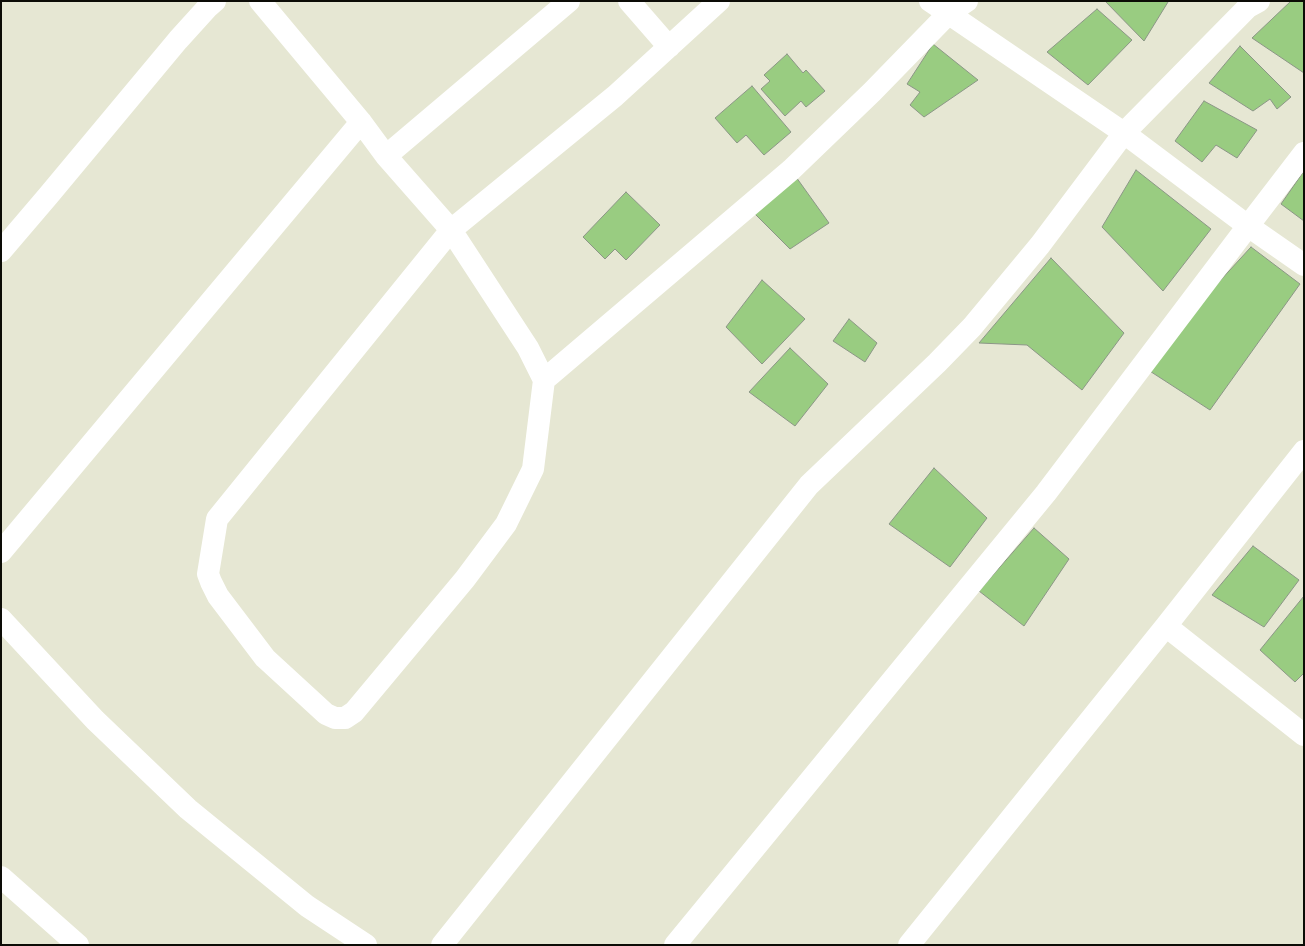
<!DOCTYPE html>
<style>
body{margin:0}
#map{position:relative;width:1305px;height:946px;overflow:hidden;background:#e6e7d3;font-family:"Work Sans",sans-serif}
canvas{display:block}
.frame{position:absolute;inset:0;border:2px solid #0c0c06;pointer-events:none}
</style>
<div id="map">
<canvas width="1305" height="946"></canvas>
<div class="frame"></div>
</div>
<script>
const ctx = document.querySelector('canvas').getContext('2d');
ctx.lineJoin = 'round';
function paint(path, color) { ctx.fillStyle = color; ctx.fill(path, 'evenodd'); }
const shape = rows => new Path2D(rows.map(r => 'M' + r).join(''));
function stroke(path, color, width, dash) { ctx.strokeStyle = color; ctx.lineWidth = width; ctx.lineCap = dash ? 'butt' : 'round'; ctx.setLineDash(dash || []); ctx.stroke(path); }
const building = shape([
 [1105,1,1167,1,1168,2,1144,41,1105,1],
 [1291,1,1304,1,1304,73,1252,38,1291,1],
 [1097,9,1132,40,1088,85,1047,52,1097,9],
 [933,44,978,80,924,117,910,105,920,92,907,84,933,44],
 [1240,46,1291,97,1277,109,1270,99,1253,111,1209,83,1240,46],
 [787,54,803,73,806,70,825,91,806,107,801,101,785,116,761,89,770,81,764,75,787,54],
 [752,86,791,132,764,155,746,135,737,143,715,118,752,86],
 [1204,101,1257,130,1237,158,1216,145,1202,162,1175,141,1204,101],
 [791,170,829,223,790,249,748,207,791,170],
 [1136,170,1211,229,1163,291,1102,227,1136,170],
 [1304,171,1304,221,1281,204,1304,171],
 [626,192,660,225,626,260,615,249,605,259,583,237,626,192],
 [1251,247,1300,284,1210,410,1142,366,1251,247],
 [1051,258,1124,333,1082,390,1027,345,979,343,1051,258],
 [762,280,805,319,762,364,726,327,762,280],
 [849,319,877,343,865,362,833,341,849,319],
 [790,348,828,384,795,426,749,392,790,348],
 [934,468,987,518,950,567,889,524,934,468],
 [1034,528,1069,559,1024,626,979,591,1034,528],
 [1253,546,1299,580,1264,627,1212,595,1253,546],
 [1304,596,1304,673,1295,682,1260,650,1304,596]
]);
const minor = shape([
 [260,1,361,122,386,156,451,230,528,348,544,380,533,469,506,524,465,579,354,712,345,718,335,718,326,714,265,658,218,596,211,582,208,574,217,519,451,230,615,96,719,1],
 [629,1,669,47],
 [930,1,1124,133,1248,226,1304,265],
 [386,156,569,1],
 [1,251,48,196,178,40,207,8,215,1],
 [544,380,791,170,872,92,948,14,967,1],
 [1,552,361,122],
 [1,619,95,720,188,809,307,906,366,945],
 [1166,626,1304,735],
 [1,877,78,945],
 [442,945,809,485,937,363,972,327,1040,245,1124,133,1248,7,1259,1],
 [675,945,1046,493,1248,226,1304,153],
 [909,945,1166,626,1304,451]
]);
paint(building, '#99cc81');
stroke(building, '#8b9686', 1);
stroke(minor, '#fff', 22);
</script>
